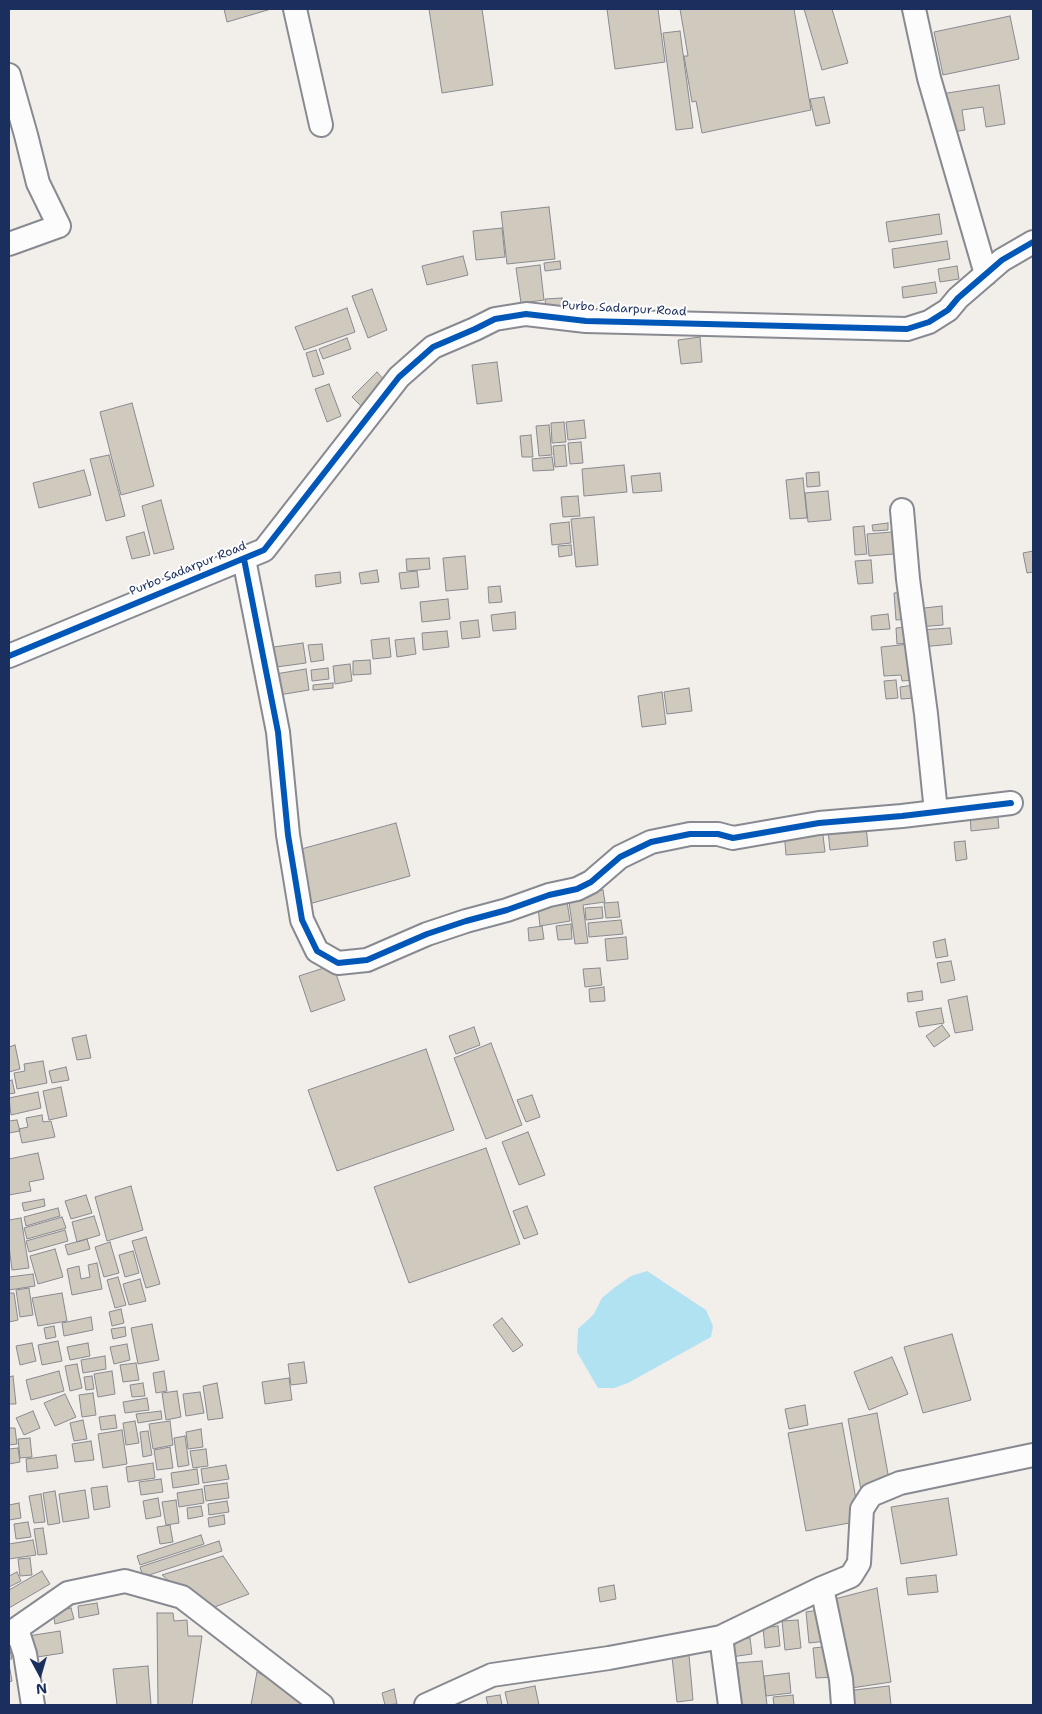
<!DOCTYPE html>
<style>
body{margin:0}
#map{position:relative;width:1042px;height:1714px;overflow:hidden;background:#f2eeea;font-family:"Shantell Sans",sans-serif}
canvas{display:block}
.frame{position:absolute;inset:0;border:10px solid #1b2f5e;pointer-events:none}
.north{position:absolute;left:15px;top:1649px;width:50px;height:50px;-webkit-text-stroke:4px #fff;paint-order:stroke;rotate:174deg;font-size:14px;font-weight:700;line-height:20px;text-align:center;color:#1b2f5e}
.north::after{content:'';display:block;margin:auto;width:18px;height:22px;background:#1b2f5e;clip-path:polygon(50% 0,100% 100%,50% 72%,0 100%)}
</style>
<div id="map">
<canvas width="1042" height="1714"></canvas>
<div class="frame"></div>
<div class="north">N</div>
</div>
<script>
const ctx = document.querySelector('canvas').getContext('2d');
ctx.lineJoin = 'round';
function paint(path, color) { ctx.fillStyle = color; ctx.fill(path, 'evenodd'); }
const shape = rows => new Path2D(rows.map(r => 'M' + r).join(''));
function stroke(path, color, width, dash) { ctx.strokeStyle = color; ctx.lineWidth = width; ctx.lineCap = dash ? 'butt' : 'round'; ctx.setLineDash(dash || []); ctx.stroke(path); }
function write(font, color, halo, rows, align = 'center') {
  ctx.font = font + ' "Shantell Sans",sans-serif'; ctx.lineWidth = 4; ctx.setLineDash([]); ctx.textBaseline = 'middle'; ctx.strokeStyle = halo; ctx.fillStyle = color; for (const [text, x, y, turn = 0] of rows) {
    ctx.save(); ctx.translate(x, y); ctx.rotate((+turn || 0) * Math.PI / 180); ctx.textAlign = isNaN(turn) ? turn : align; if (halo) ctx.strokeText(text, 0, 0); ctx.fillText(text, 0, 0); ctx.restore();
  }
}
const water = shape([
 [647,1271,706,1310,713,1326,711,1337,628,1383,614,1388,598,1388,577,1352,578,1329,594,1314,602,1298,614,1288,631,1276]
]);
const building = shape([
 [224,9,271,9,227,22,224,9],
 [429,9,482,9,493,85,442,93,429,9],
 [607,9,658,9,665,62,615,69,607,9],
 [680,9,794,9,811,110,702,133,696,101,692,102,684,56,688,56,680,9],
 [804,9,832,9,848,63,822,70,804,9],
 [1010,16,1019,59,943,75,934,32,1010,16],
 [680,31,693,128,676,130,663,33,680,31],
 [999,85,1005,124,986,127,983,107,962,110,965,130,947,133,941,94,999,85],
 [824,97,830,123,816,126,810,99,824,97],
 [549,207,555,259,507,264,501,212,549,207],
 [939,214,942,234,889,242,886,222,939,214],
 [502,228,505,257,476,260,473,231,502,228],
 [947,241,950,259,894,268,892,249,947,241],
 [463,256,468,275,427,285,422,266,463,256],
 [560,261,561,269,545,271,544,263,560,261],
 [540,265,544,300,521,303,516,268,540,265],
 [957,266,959,279,940,282,938,269,957,266],
 [935,282,937,293,903,298,902,287,935,282],
 [372,289,387,330,368,338,352,296,372,289],
 [562,298,562,308,546,309,545,299,562,298],
 [347,308,355,332,304,350,295,327,347,308],
 [700,337,702,362,681,364,678,340,700,337],
 [347,338,351,349,323,359,319,349,347,338],
 [316,350,324,374,313,377,306,353,316,350],
 [497,362,502,401,477,404,472,365,497,362],
 [377,372,386,382,361,406,352,397,377,372],
 [329,384,341,416,327,422,315,389,329,384],
 [132,403,154,486,121,495,100,412,132,403],
 [584,420,586,438,568,440,566,422,584,420],
 [564,422,566,442,552,443,551,423,564,422],
 [549,425,552,455,539,456,536,426,549,425],
 [531,435,533,457,522,457,520,436,531,435],
 [581,442,583,463,570,464,568,443,581,442],
 [565,445,567,466,555,467,553,446,565,445],
 [109,455,125,516,106,521,90,459,109,455],
 [552,457,554,470,533,471,532,459,552,457],
 [624,465,627,492,584,496,582,469,624,465],
 [84,470,91,495,39,508,33,483,84,470],
 [819,472,820,486,807,487,806,473,819,472],
 [660,473,662,491,633,493,631,476,660,473],
 [803,478,807,518,790,519,786,480,803,478],
 [828,491,831,520,808,522,805,493,828,491],
 [578,496,580,516,563,517,561,497,578,496],
 [161,500,174,549,154,554,142,506,161,500],
 [594,517,598,565,576,567,571,519,594,517],
 [569,522,571,543,552,545,550,524,569,522],
 [888,523,888,530,873,531,872,525,888,523],
 [864,526,867,554,855,555,853,527,864,526],
 [144,532,150,555,132,559,126,537,144,532],
 [892,532,894,554,869,556,867,534,892,532],
 [571,545,572,555,559,557,558,546,571,545],
 [1033,551,1033,572,1027,573,1023,553,1033,551],
 [465,556,468,589,446,591,443,558,465,556],
 [429,558,430,569,407,571,406,559,429,558],
 [871,560,873,583,858,584,855,561,871,560],
 [377,570,379,582,361,584,359,573,377,570],
 [417,571,419,587,401,589,399,573,417,571],
 [340,572,341,583,316,587,315,575,340,572],
 [500,586,502,602,489,603,488,587,500,586],
 [906,592,908,619,896,620,894,593,906,592],
 [448,599,450,619,422,622,420,602,448,599],
 [942,606,943,625,918,627,916,609,942,606],
 [515,612,516,629,493,631,491,615,515,612],
 [888,614,890,629,872,630,871,616,888,614],
 [478,620,480,637,462,639,460,622,478,620],
 [909,627,910,643,897,644,896,628,909,627],
 [950,628,952,644,922,647,920,630,950,628],
 [447,631,449,647,423,650,422,633,447,631],
 [389,638,391,657,373,659,371,640,389,638],
 [414,638,416,654,397,657,395,640,414,638],
 [303,643,306,663,269,668,266,648,303,643],
 [322,644,324,660,311,662,308,645,322,644],
 [910,644,914,680,902,681,901,675,884,676,881,647,910,644],
 [370,660,371,674,353,675,353,661,370,660],
 [350,664,352,681,335,684,333,666,350,664],
 [328,668,329,679,312,681,311,670,328,668],
 [306,669,309,690,273,696,269,675,306,669],
 [896,680,898,698,886,699,884,681,896,680],
 [333,683,333,688,313,690,313,685,333,683],
 [914,685,915,698,901,699,900,687,914,685],
 [689,688,692,711,667,714,664,692,689,688],
 [662,692,666,724,642,727,638,696,662,692],
 [997,809,999,828,971,831,970,812,997,809],
 [396,823,410,876,309,904,294,851,396,823],
 [866,826,868,846,830,850,828,830,866,826],
 [822,827,825,852,786,855,784,831,822,827],
 [965,841,967,859,956,861,954,842,965,841],
 [603,890,605,902,583,905,588,943,575,944,568,895,603,890],
 [566,895,570,921,540,926,537,899,566,895],
 [618,902,620,917,606,918,604,903,618,902],
 [602,907,603,918,586,920,585,908,602,907],
 [621,920,623,934,589,937,588,923,621,920],
 [571,924,572,939,558,940,556,926,571,924],
 [542,926,544,939,529,941,528,928,542,926],
 [626,937,628,959,607,961,605,939,626,937],
 [945,939,948,956,936,958,933,942,945,939],
 [951,961,955,980,941,983,937,963,951,961],
 [333,965,345,1000,311,1012,299,976,333,965],
 [600,968,602,985,585,987,583,969,600,968],
 [604,987,605,1001,590,1002,589,989,604,987],
 [922,991,923,1000,908,1002,907,993,922,991],
 [967,996,973,1030,955,1033,948,1000,967,996],
 [941,1008,944,1023,919,1027,916,1012,941,1008],
 [942,1025,950,1036,934,1047,926,1036,942,1025],
 [474,1027,480,1045,456,1054,449,1036,474,1027],
 [86,1035,91,1058,77,1060,72,1038,86,1035],
 [491,1043,522,1125,486,1139,454,1058,491,1043],
 [15,1045,20,1069,9,1072,9,1047,15,1045],
 [426,1049,454,1130,337,1171,308,1090,426,1049],
 [43,1061,47,1083,17,1089,14,1073,25,1071,24,1064,43,1061],
 [66,1067,69,1080,52,1083,49,1071,66,1067],
 [12,1080,15,1093,9,1094,9,1081,12,1080],
 [61,1087,67,1116,49,1120,43,1091,61,1087],
 [38,1092,41,1108,11,1115,9,1098,38,1092],
 [532,1095,540,1117,526,1122,517,1100,532,1095],
 [42,1115,43,1122,51,1121,55,1137,22,1143,19,1129,28,1127,26,1118,42,1115],
 [17,1120,20,1131,9,1133,9,1121,17,1120],
 [528,1132,545,1175,519,1185,502,1142,528,1132],
 [486,1148,520,1244,409,1283,374,1187,486,1148],
 [38,1153,44,1179,29,1182,31,1191,9,1195,9,1159,38,1153],
 [131,1186,143,1230,107,1241,95,1197,131,1186],
 [86,1195,92,1213,71,1219,65,1201,86,1195],
 [44,1199,45,1206,24,1211,22,1203,44,1199],
 [527,1206,538,1234,524,1239,513,1211,527,1206],
 [58,1208,60,1216,26,1226,24,1217,58,1208],
 [94,1216,100,1235,77,1242,72,1222,94,1216],
 [62,1217,66,1228,27,1239,24,1228,62,1217],
 [21,1218,29,1268,12,1270,9,1246,9,1220,21,1218],
 [65,1230,68,1241,29,1252,26,1241,65,1230],
 [146,1237,160,1284,146,1288,132,1241,146,1237],
 [87,1239,90,1249,68,1255,65,1245,87,1239],
 [110,1242,119,1273,104,1277,95,1247,110,1242],
 [55,1249,63,1277,38,1284,30,1256,55,1249],
 [133,1251,139,1273,125,1277,119,1255,133,1251],
 [97,1263,102,1289,72,1295,67,1269,79,1266,81,1279,90,1277,88,1265,97,1263],
 [33,1274,35,1286,9,1290,9,1277,33,1274],
 [118,1277,126,1305,115,1308,107,1280,118,1277],
 [140,1279,146,1301,129,1305,123,1284,140,1279],
 [29,1288,33,1315,20,1317,16,1290,29,1288],
 [9,1293,14,1293,18,1320,9,1322,9,1293],
 [62,1293,67,1321,38,1326,32,1298,62,1293],
 [121,1309,124,1323,112,1326,109,1312,121,1309],
 [91,1317,93,1330,64,1336,62,1323,91,1317],
 [502,1318,523,1345,513,1352,493,1325,502,1318],
 [152,1324,159,1360,138,1364,131,1328,152,1324],
 [54,1326,56,1337,46,1339,44,1328,54,1326],
 [125,1327,126,1336,113,1339,111,1329,125,1327],
 [952,1334,971,1400,923,1413,904,1347,952,1334],
 [58,1341,62,1361,42,1365,38,1345,58,1341],
 [32,1343,36,1361,20,1365,16,1346,32,1343],
 [88,1343,90,1356,70,1360,67,1347,88,1343],
 [127,1344,130,1360,114,1364,110,1347,127,1344],
 [105,1356,106,1369,83,1373,81,1360,105,1356],
 [892,1357,908,1394,869,1410,854,1372,892,1357],
 [304,1362,307,1383,291,1385,288,1364,304,1362],
 [136,1363,139,1380,123,1382,120,1365,136,1363],
 [77,1364,82,1388,70,1391,65,1366,77,1364],
 [59,1371,64,1391,31,1400,26,1380,59,1371],
 [112,1371,115,1394,98,1397,94,1374,112,1371],
 [164,1371,167,1391,156,1393,153,1373,164,1371],
 [13,1376,16,1404,9,1404,9,1377,13,1376],
 [92,1376,94,1389,86,1390,84,1377,92,1376],
 [289,1378,292,1400,265,1404,262,1382,289,1378],
 [143,1383,145,1396,132,1397,130,1385,143,1383],
 [217,1383,223,1418,208,1420,203,1386,217,1383],
 [177,1391,181,1417,166,1420,162,1393,177,1391],
 [200,1392,204,1413,186,1416,183,1394,200,1392],
 [93,1393,96,1415,82,1417,79,1395,93,1393],
 [65,1394,76,1417,55,1426,44,1403,65,1394],
 [147,1398,149,1410,125,1413,123,1402,147,1398],
 [805,1405,808,1425,789,1429,785,1409,805,1405],
 [33,1411,40,1428,24,1435,16,1418,33,1411],
 [161,1411,162,1419,138,1423,136,1414,161,1411],
 [877,1413,890,1485,861,1490,848,1419,877,1413],
 [115,1415,117,1428,101,1430,99,1417,115,1415],
 [83,1420,87,1439,74,1441,70,1423,83,1420],
 [135,1421,139,1443,126,1445,123,1423,135,1421],
 [170,1421,173,1445,153,1449,149,1424,170,1421],
 [842,1423,860,1521,806,1531,788,1433,842,1423],
 [9,1428,15,1428,17,1444,9,1445,9,1428],
 [201,1429,203,1447,188,1449,186,1432,201,1429],
 [122,1430,127,1464,103,1468,98,1434,122,1430],
 [148,1431,152,1455,143,1457,140,1432,148,1431],
 [185,1436,189,1465,178,1467,174,1438,185,1436],
 [30,1438,32,1457,20,1458,18,1439,30,1438],
 [91,1441,94,1460,75,1462,72,1444,91,1441],
 [170,1447,173,1468,157,1470,154,1450,170,1447],
 [18,1448,20,1462,9,1464,9,1449,18,1448],
 [206,1449,208,1466,193,1468,190,1451,206,1449],
 [56,1455,58,1468,27,1472,26,1459,56,1455],
 [153,1463,155,1478,128,1482,126,1467,153,1463],
 [226,1465,229,1479,203,1483,201,1469,226,1465],
 [197,1469,199,1484,173,1488,171,1473,197,1469],
 [161,1479,163,1492,141,1495,139,1482,161,1479],
 [227,1483,229,1498,206,1501,204,1486,227,1483],
 [107,1486,110,1507,94,1510,91,1488,107,1486],
 [202,1489,204,1503,179,1507,177,1493,202,1489],
 [85,1490,89,1518,63,1522,59,1494,85,1490],
 [55,1491,60,1523,48,1525,43,1493,55,1491],
 [41,1494,45,1522,34,1523,29,1496,41,1494],
 [158,1498,161,1516,146,1519,143,1501,158,1498],
 [948,1498,957,1555,901,1564,891,1507,948,1498],
 [176,1500,179,1523,166,1525,162,1502,176,1500],
 [227,1501,229,1512,209,1515,208,1504,227,1501],
 [19,1503,21,1518,9,1520,9,1505,19,1503],
 [201,1506,203,1516,188,1519,187,1508,201,1506],
 [224,1515,225,1524,209,1527,208,1518,224,1515],
 [28,1522,31,1537,16,1539,14,1524,28,1522],
 [170,1525,173,1542,160,1544,157,1527,170,1525],
 [43,1528,47,1554,38,1555,34,1529,43,1528],
 [201,1535,204,1544,140,1565,137,1556,201,1535],
 [33,1540,36,1555,9,1559,9,1544,33,1540],
 [219,1541,222,1551,143,1577,140,1567,219,1541],
 [223,1556,249,1594,204,1611,162,1575,223,1556],
 [30,1558,32,1575,20,1576,18,1559,30,1558],
 [42,1571,50,1584,9,1608,9,1590,42,1571],
 [17,1572,21,1581,9,1587,9,1576,17,1572],
 [936,1575,938,1592,908,1595,906,1578,936,1575],
 [614,1585,616,1599,600,1602,598,1588,614,1585],
 [877,1588,891,1682,845,1689,831,1600,877,1588],
 [97,1603,99,1614,79,1618,78,1606,97,1603],
 [71,1608,74,1619,55,1624,53,1612,71,1608],
 [825,1609,828,1641,809,1643,806,1612,825,1609],
 [157,1613,173,1613,174,1621,187,1620,188,1636,202,1636,192,1705,158,1705,157,1613],
 [798,1620,801,1648,785,1650,782,1621,798,1620],
 [778,1626,780,1646,765,1648,763,1628,778,1626],
 [60,1631,63,1653,31,1658,28,1636,60,1631],
 [750,1638,752,1654,731,1657,730,1640,750,1638],
 [9,1646,12,1659,9,1659,9,1646],
 [832,1646,835,1677,816,1678,813,1648,832,1646],
 [689,1655,693,1700,677,1702,672,1657,689,1655],
 [762,1661,767,1705,742,1705,737,1663,762,1661],
 [9,1664,12,1681,9,1682,9,1664],
 [148,1666,151,1705,117,1705,113,1669,148,1666],
 [257,1672,281,1685,304,1705,251,1705,257,1672],
 [789,1673,791,1693,766,1696,764,1676,789,1673],
 [535,1686,539,1705,508,1705,505,1692,535,1686],
 [889,1686,891,1705,847,1705,846,1691,889,1686],
 [394,1689,397,1704,385,1705,382,1693,394,1689],
 [500,1695,502,1705,488,1705,486,1697,500,1695],
 [793,1695,794,1705,774,1705,773,1697,793,1695]
]);
const minor = shape([
 [295,9,321,125],
 [914,9,929,78,986,274],
 [9,75,26,135,38,183,59,226,9,244],
 [902,510,908,579,926,714,936,812],
 [244,559,278,732,288,835,302,920,317,951,338,963,367,960,427,934,466,921,507,910,549,895,577,889,591,882,620,857,651,842,690,834,718,834,733,838,819,823,902,816,1011,803],
 [9,656,264,550,399,377,433,347,475,329,495,319,526,314,586,321,907,329,929,322,948,310,958,298,1002,260,1033,242],
 [822,1588,841,1679,843,1705],
 [17,1629,25,1654,33,1705],
 [9,1634,68,1593,125,1581,182,1597,322,1705],
 [721,1637,730,1705],
 [426,1705,492,1675,609,1658,721,1637,822,1588,851,1576,859,1563,862,1509,871,1495,900,1483,1033,1455]
]);
const cycleway = shape([
 [244,559,278,732,288,835,302,920,317,951,338,963,367,960,427,934,466,921,507,910,549,895,577,889,591,882,620,857,651,842,690,834,718,834,733,838,819,823,902,816,1011,803],
 [9,656,264,550,399,377,433,347,475,329,495,319,526,314,586,321,907,329,929,322,948,310,958,298,1002,260,1033,242]
]);
const streetNames = [
 ["Purbo Sadarpur Road",624,309,3],
 ["Purbo Sadarpur Road",188,569,-22]
];
paint(water, '#b1e2f2');
paint(building, '#d0c9be');
stroke(building, '#888a91', 1);
stroke(minor, '#888a91', 26);
stroke(minor, '#fdfcfc', 22);
stroke(cycleway, '#0057b8', 6);
write('12px', '#1b2f5e', '#fff', streetNames);
</script>
